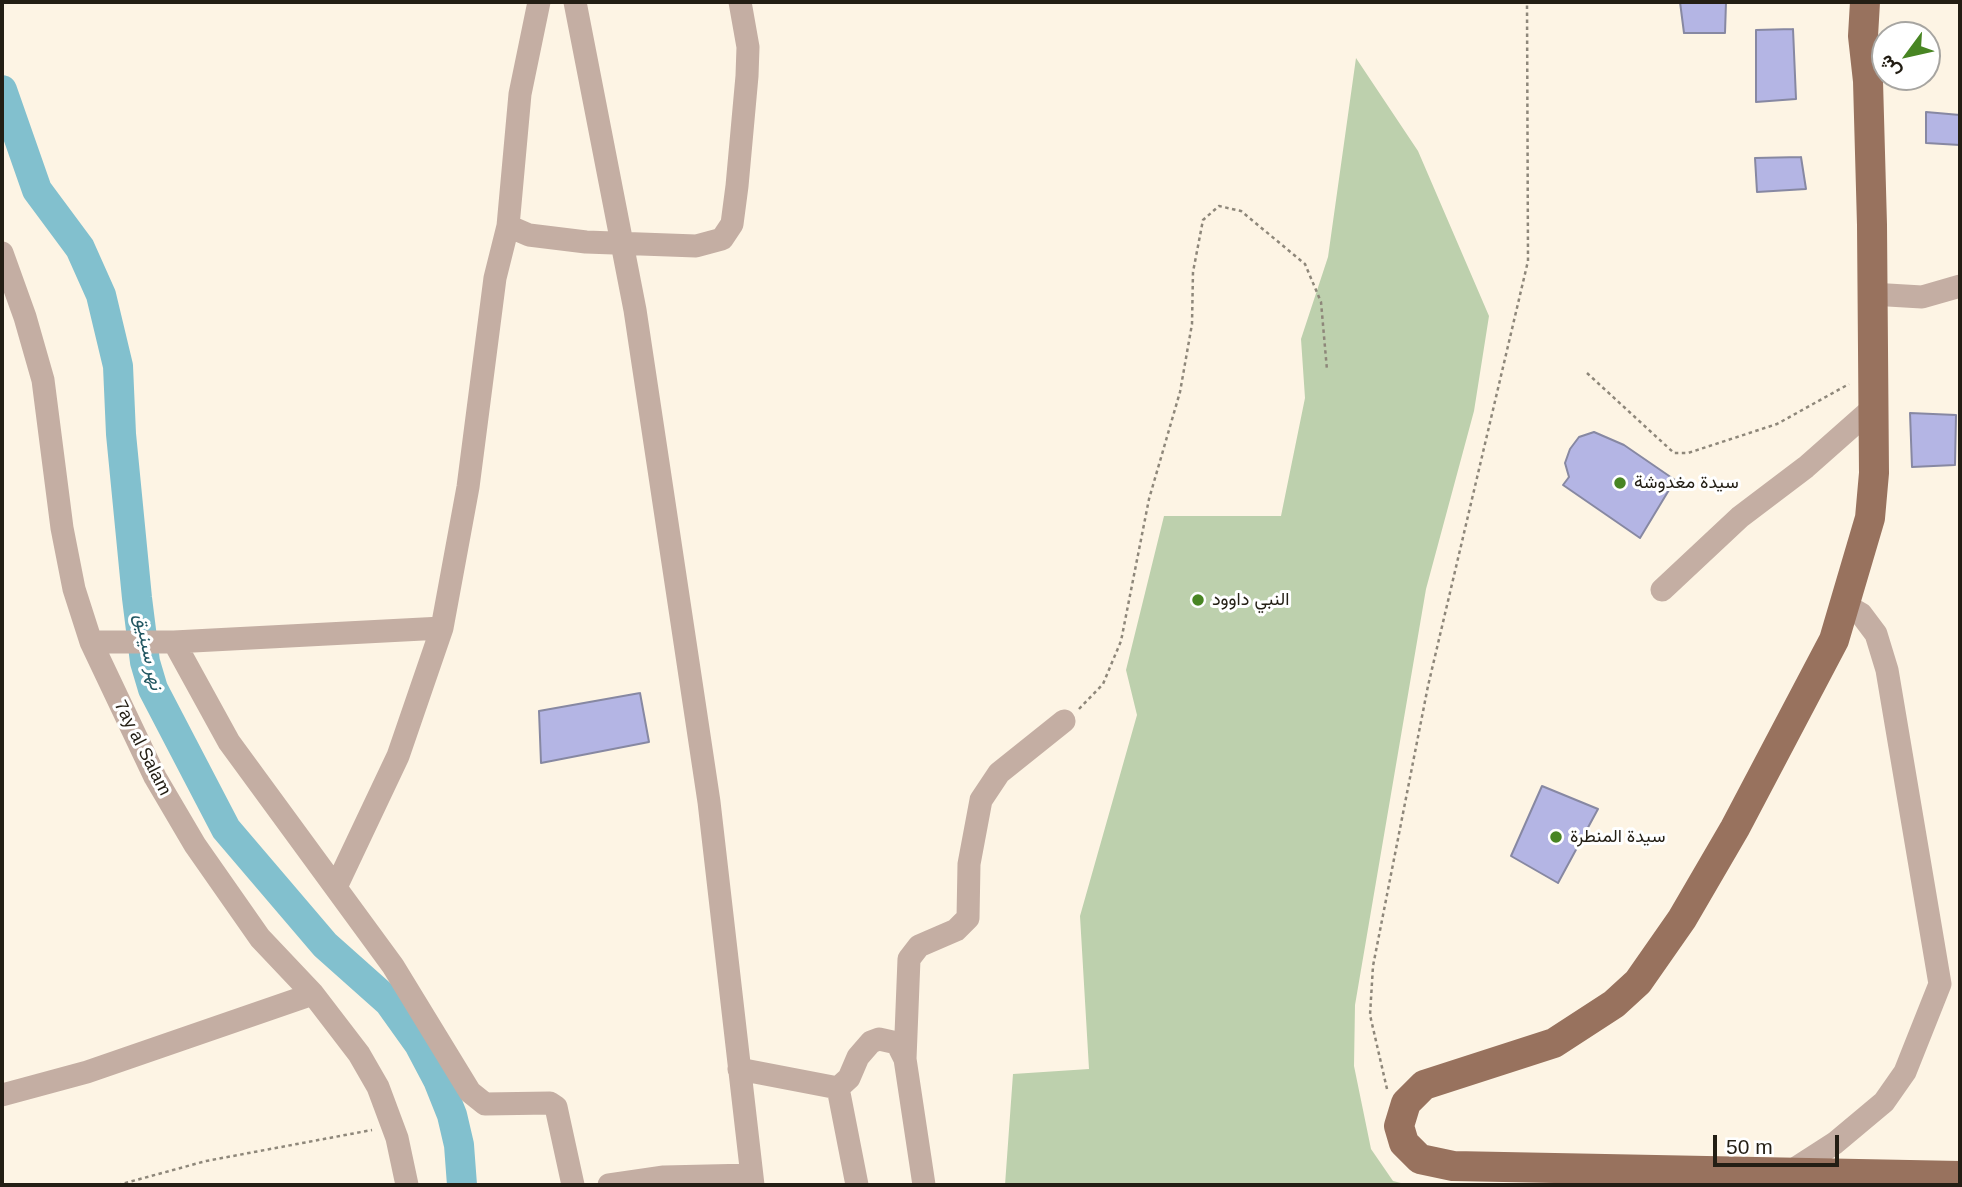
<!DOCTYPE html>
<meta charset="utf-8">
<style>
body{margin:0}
#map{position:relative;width:1962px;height:1187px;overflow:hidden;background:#fdf4e4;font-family:Arial,Vazirmatn,sans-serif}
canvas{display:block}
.frame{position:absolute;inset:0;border:4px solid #231e14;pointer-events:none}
.north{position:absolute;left:1871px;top:21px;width:70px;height:70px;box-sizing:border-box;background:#fff;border:2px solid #a7a5a1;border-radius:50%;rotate:237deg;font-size:19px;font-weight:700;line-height:28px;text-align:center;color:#231e14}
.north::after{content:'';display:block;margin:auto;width:24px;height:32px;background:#488523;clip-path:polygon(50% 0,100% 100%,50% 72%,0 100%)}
.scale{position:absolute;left:1713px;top:1135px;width:126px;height:32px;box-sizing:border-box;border:4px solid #231e14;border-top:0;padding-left:9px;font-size:21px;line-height:24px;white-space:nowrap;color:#231e14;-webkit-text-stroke:5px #fff;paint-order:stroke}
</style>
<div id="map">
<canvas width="1962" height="1187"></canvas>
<div class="frame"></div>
<div class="north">ش</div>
<div class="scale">50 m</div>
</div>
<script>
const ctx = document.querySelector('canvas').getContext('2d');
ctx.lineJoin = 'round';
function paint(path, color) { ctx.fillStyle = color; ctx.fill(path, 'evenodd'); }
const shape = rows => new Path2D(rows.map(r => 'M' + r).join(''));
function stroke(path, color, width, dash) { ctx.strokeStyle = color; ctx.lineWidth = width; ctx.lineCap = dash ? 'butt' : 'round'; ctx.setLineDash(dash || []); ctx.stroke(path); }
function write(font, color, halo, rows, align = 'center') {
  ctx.font = font + ' Arial,Vazirmatn,sans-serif'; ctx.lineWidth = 6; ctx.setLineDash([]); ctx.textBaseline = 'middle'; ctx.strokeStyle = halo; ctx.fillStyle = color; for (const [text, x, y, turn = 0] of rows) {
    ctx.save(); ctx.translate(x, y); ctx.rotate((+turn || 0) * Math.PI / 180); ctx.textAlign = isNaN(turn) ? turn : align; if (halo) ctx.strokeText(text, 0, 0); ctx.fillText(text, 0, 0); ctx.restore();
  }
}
const green = shape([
 [1356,58,1418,151,1489,316,1474,411,1426,589,1355,1005,1354,1066,1371,1149,1393,1181,1409,1185,1005,1185,1013,1074,1089,1069,1080,916,1137,715,1126,670,1164,516,1281,516,1305,398,1301,339,1328,257]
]);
const river = shape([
 [2,90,37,190,80,248,101,295,118,366,121,434,137,598,145,662,153,689,226,829,325,945,389,1002,419,1044,438,1080,452,1115,459,1145,462,1185]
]);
const building = shape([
 [1680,2,1726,2,1725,33,1684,33,1680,2],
 [1793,29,1796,99,1756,102,1756,30,1793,29],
 [1926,112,1960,115,1960,145,1926,143,1926,112],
 [1801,157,1806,189,1757,192,1755,158,1801,157],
 [1910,413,1956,415,1955,465,1912,467,1910,413],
 [1594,432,1624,445,1675,480,1640,538,1563,485,1569,477,1565,463,1570,449,1579,437,1594,432],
 [640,693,649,742,541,763,539,711,640,693],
 [1542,786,1598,809,1558,883,1511,856,1542,786]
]);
const path = shape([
 [1587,373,1674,453,1688,453,1777,424,1849,384],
 [1079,709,1103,684,1121,641,1149,499,1180,392,1192,324,1193,272,1203,220,1219,206,1241,211,1305,264,1321,302,1327,370],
 [1387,1089,1370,1015,1373,966,1428,686,1528,261,1527,2],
 [118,1185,206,1161,372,1130]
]);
const minor = shape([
 [575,2,635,310,709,802,753,1185],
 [508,226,529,235,586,242,696,246,722,239,732,224,737,186,747,76,748,47,740,2],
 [2,253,25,317,43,380,62,528,74,589,91,642,155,777,195,845,260,938,313,994,359,1054,378,1087,397,1138,407,1185],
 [1871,294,1922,297,1960,286],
 [1662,590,1740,517,1806,467,1875,406],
 [91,642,174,642,442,628],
 [174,642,229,742,393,966,470,1092,485,1104,550,1103,556,1107,573,1185],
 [336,887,398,756,442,628,468,487,495,278,508,226,520,94,539,2],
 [905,1059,909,959,919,946,956,930,968,918,969,864,981,800,999,773,1064,721],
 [739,1069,838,1088,849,1078,858,1057,871,1042,879,1039,897,1043,905,1059,924,1185],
 [838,1088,857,1185],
 [2,1095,87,1072,313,994],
 [1790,1172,1835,1143,1884,1102,1905,1072,1940,984,1887,670,1876,634,1861,614,1847,606],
 [609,1185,664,1177,751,1175]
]);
const major = shape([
 [1865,2,1863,36,1868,81,1872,225,1874,473,1870,518,1834,640,1735,828,1682,919,1638,982,1614,1004,1554,1043,1424,1085,1406,1103,1399,1126,1404,1143,1420,1159,1453,1166,1960,1176]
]);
const markers = [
 [1620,483,7,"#488523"],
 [1198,600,7,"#488523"],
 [1556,837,7,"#488523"]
];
const poiNames = [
 ["سيدة مغدوشة",1634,483],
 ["النبي داوود",1212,600],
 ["سيدة المنطرة",1570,837]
];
const streetNames = [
 ["7ay al Salam",142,748,63]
];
const waterNames = [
 ["نهر سينيق",148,652,78]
];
paint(green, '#bdd0ad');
stroke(river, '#82c0ce', 30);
paint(building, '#b4b5e4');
stroke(building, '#8788a2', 2);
stroke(path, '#8e877a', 2.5, [3.5, 3.5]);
stroke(minor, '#c4aea3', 23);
stroke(major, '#98725e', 30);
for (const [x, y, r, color] of markers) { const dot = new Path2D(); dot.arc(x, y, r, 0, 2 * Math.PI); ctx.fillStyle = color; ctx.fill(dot); stroke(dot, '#fff', 2.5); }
write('18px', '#231e14', '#fff', poiNames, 'left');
write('18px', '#231e14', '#fff', streetNames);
write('italic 19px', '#215661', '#fff', waterNames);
</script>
